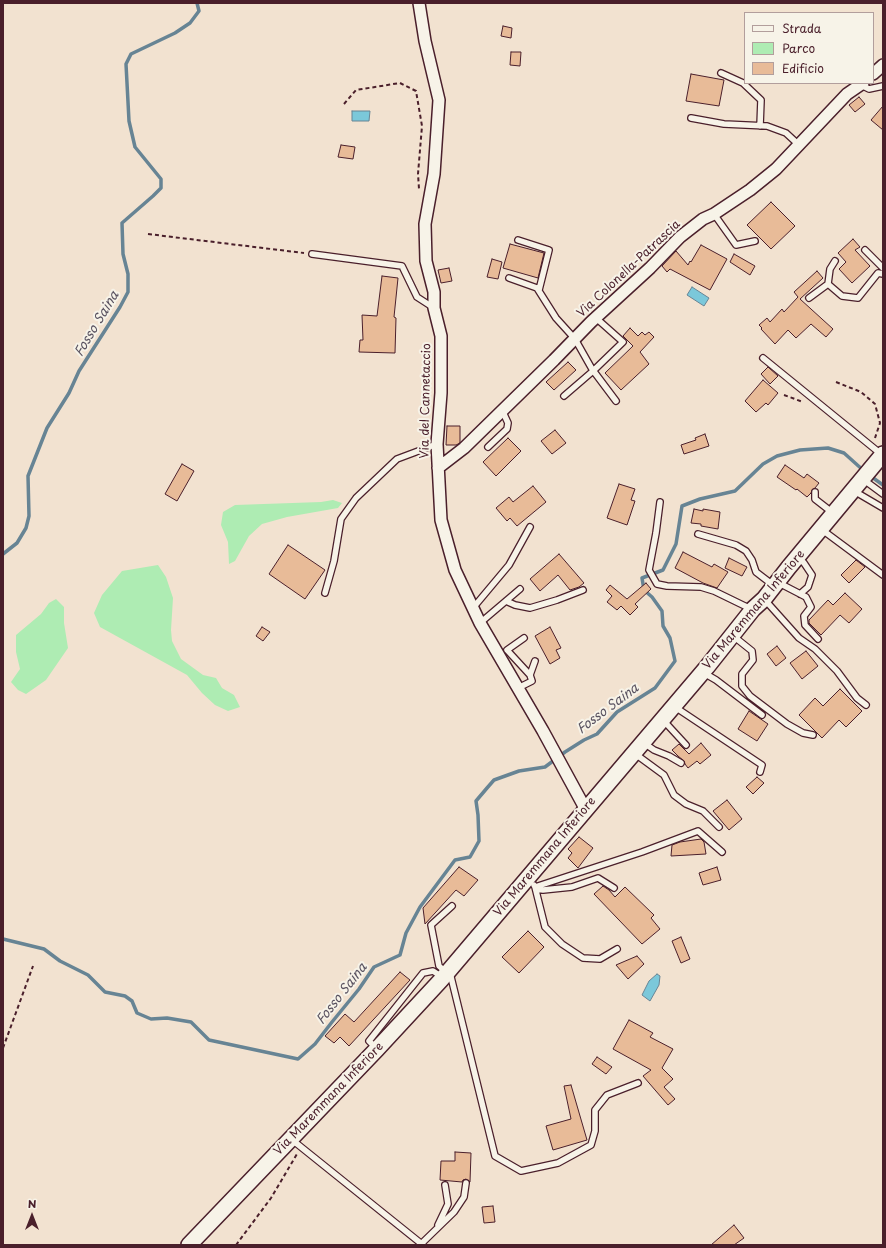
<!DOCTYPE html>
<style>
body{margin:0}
#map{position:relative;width:886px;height:1248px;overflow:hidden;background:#f2e2d0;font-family:"Playpen Sans",sans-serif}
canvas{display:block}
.frame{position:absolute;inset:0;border:4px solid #4a1f2b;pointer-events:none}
.legend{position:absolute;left:744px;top:12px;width:130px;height:72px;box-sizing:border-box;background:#f7f3e8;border:1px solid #b29e9c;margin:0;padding:5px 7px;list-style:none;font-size:12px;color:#4a1f2b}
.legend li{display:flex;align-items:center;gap:8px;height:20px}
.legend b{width:20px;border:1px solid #b29e9c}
.north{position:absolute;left:12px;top:1196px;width:40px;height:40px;-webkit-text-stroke:3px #f7f3e8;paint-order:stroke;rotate:0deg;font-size:11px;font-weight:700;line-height:16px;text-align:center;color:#4a1f2b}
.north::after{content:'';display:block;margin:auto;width:14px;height:18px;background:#4a1f2b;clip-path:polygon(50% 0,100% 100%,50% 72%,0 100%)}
</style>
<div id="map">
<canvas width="886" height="1248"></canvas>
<div class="frame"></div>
<ul class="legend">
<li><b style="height:5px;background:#f7f3e8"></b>Strada</li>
<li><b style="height:11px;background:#aeecb3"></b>Parco</li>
<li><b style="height:11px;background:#e8bb98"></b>Edificio</li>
</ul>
<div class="north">N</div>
</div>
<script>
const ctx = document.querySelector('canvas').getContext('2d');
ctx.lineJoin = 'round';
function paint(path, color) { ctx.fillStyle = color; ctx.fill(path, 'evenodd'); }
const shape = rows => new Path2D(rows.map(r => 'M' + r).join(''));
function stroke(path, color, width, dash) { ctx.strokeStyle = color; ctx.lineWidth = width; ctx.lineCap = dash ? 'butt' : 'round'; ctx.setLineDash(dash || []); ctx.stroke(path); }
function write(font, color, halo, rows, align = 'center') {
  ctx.font = font + ' "Playpen Sans",sans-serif'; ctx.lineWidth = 4; ctx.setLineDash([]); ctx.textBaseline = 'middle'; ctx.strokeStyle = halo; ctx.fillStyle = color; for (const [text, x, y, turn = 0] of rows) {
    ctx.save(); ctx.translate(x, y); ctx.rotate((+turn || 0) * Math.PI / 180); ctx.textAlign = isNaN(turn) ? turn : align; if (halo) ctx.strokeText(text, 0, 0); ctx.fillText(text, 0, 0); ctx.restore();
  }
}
const green = shape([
 [333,500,342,503,338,508,287,517,262,524,249,536,235,561,229,564,228,542,221,525,223,512,235,505,321,502],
 [158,565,166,577,173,598,171,630,172,641,181,659,203,675,216,678,222,688,234,695,240,707,228,711,215,705,202,693,187,675,100,627,94,613,102,595,122,571],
 [56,599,64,607,64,623,68,648,46,680,26,694,18,690,11,682,20,669,16,652,16,635,41,614,49,603]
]);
const water = shape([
 [352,111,370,111,369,121,352,121,352,111],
 [692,287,709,298,704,306,687,295,692,287],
 [657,974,660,976,659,985,650,1001,642,995,649,981,657,974]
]);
const stream = shape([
 [869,475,883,485],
 [3,554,17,543,26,528,29,516,28,476,47,428,69,393,79,371,120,307,128,292,128,274,123,254,122,223,153,196,161,188,161,179,135,147,129,121,126,64,131,54,175,33,190,23,199,11,197,3],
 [3,939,44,949,60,961,88,975,105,992,125,996,132,1001,137,1013,151,1019,167,1018,191,1022,209,1040,298,1059,315,1044,332,1022,359,989,374,967,400,955,406,933,420,907,455,860,470,857,479,841,478,815,476,801,487,788,494,780,519,771,545,767,565,752,584,740,597,734,617,712,655,688,675,661,670,638,663,626,662,611,652,597,644,590,642,578,663,570,676,544,682,506,700,499,735,491,763,464,777,456,800,450,828,448,844,453,864,471]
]);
const building = shape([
 [503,26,512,28,511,38,501,36,503,26],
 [511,52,521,52,520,66,510,65,511,52],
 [691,74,724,80,719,106,686,101,691,74],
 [859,97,865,104,855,112,849,105,859,97],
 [883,106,883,130,871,120,883,106],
 [341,145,355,147,353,159,338,157,341,145],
 [771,202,795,226,771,249,747,225,771,202],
 [853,239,860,247,855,250,870,266,852,283,839,269,846,262,838,253,853,239],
 [510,244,544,253,538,278,503,268,510,244],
 [701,245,727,259,710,290,670,269,667,272,662,266,676,251,688,265,690,261,691,262,701,245],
 [734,254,755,266,750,275,730,262,734,254],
 [492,259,502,262,498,279,487,277,492,259],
 [449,268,452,281,441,283,438,270,449,268],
 [817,271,823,278,800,299,833,329,826,337,811,324,796,338,788,330,775,344,761,329,762,328,759,325,767,318,770,322,782,309,784,312,798,297,794,292,817,271],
 [382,276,398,278,394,317,396,318,395,353,359,352,360,340,363,340,362,315,377,316,382,276],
 [630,328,638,336,642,332,645,335,649,332,654,337,640,352,649,364,621,390,605,373,633,346,623,336,630,328],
 [568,362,576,370,554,390,546,382,568,362],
 [768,367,778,376,770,384,761,374,768,367],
 [763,380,778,393,768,405,766,403,756,412,745,401,763,380],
 [447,426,460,426,460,443,456,445,446,445,447,426],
 [555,430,566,443,552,454,541,441,555,430],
 [705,434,709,446,684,454,681,445,696,440,695,438,705,434],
 [508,438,521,451,496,476,483,462,508,438],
 [182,464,194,471,177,501,165,494,182,464],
 [785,465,804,478,807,474,819,483,815,488,812,490,811,493,807,497,797,489,796,490,777,477,785,465],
 [619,484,635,489,631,500,635,501,627,525,607,518,619,484],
 [533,486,546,502,517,526,510,518,507,521,496,508,509,497,513,502,533,486],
 [694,509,703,511,703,509,720,512,718,529,701,526,701,524,691,523,694,509],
 [288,545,325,570,305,599,269,574,288,545],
 [683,552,712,567,714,564,728,572,717,588,703,583,675,568,683,552],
 [559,554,584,583,579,587,570,590,558,575,540,591,530,579,559,554],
 [729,558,747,567,742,576,725,568,729,558],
 [856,560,865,567,849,583,841,575,856,560],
 [646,583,651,589,635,604,638,607,630,615,621,606,617,610,607,602,612,596,606,590,610,585,627,599,646,583],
 [845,593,862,609,849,623,840,615,821,635,809,623,809,620,828,600,833,605,845,593],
 [262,627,270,632,263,641,256,636,262,627],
 [550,627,561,648,556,650,560,658,550,664,535,636,550,627],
 [777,646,786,658,776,666,767,654,777,646],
 [806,651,818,666,802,679,790,663,806,651],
 [840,689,862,711,846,727,839,720,822,738,799,715,815,698,823,706,840,689],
 [749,711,768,724,757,741,738,729,749,711],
 [701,743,711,755,700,764,697,761,688,768,685,764,684,761,678,756,672,750,679,744,689,754,701,743],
 [757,777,764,783,753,794,746,787,757,777],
 [727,800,742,819,729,830,713,811,727,800],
 [579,837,593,848,578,868,568,858,572,853,568,849,579,837],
 [701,839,704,842,706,854,671,856,672,845,680,842,701,839],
 [459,867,478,880,464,896,456,890,425,924,423,908,459,867],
 [717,867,721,880,703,885,699,873,717,867],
 [603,886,609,890,615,897,625,887,654,915,651,918,660,929,642,944,594,894,603,886],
 [528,931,544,947,519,973,502,957,528,931],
 [681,937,690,959,681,963,672,941,681,937],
 [637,956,644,964,628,979,616,965,637,956],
 [400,972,410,980,349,1046,340,1037,334,1043,325,1036,345,1014,354,1022,400,972],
 [629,1020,653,1033,650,1037,673,1049,662,1068,673,1079,664,1087,675,1099,668,1105,643,1076,651,1070,613,1049,629,1020],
 [597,1057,612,1067,606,1074,592,1064,597,1057],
 [571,1085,587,1140,553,1150,546,1126,571,1119,564,1086,571,1085],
 [455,1152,471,1153,470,1182,466,1179,463,1180,462,1182,440,1180,441,1161,455,1161,455,1152],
 [493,1206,495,1222,484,1223,482,1207,493,1206],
 [734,1225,744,1238,734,1245,711,1245,734,1225]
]);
const path = shape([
 [344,104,356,90,400,83,416,91,422,126,418,174,419,189],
 [148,234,304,253],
 [836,382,861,392,875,404,880,423,875,438],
 [784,395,803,402],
 [3,1048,33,966],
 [236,1245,271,1198,297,1154]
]);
const lane = shape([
 [721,73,743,83,761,100,760,126],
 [861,85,869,89,883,86],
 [691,118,724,124,767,126,786,133,799,145],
 [714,214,736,245,755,241],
 [518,240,549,250,539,290],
 [865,250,883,268],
 [312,254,402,266,417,297,434,308],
 [509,278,537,288,556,318,575,339,592,369,616,401],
 [828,284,830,269,835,261],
 [809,298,828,284,842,296,858,298,878,273,883,274],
 [763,358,881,454],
 [564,396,593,371,623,342,596,318],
 [488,447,507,429,508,423,502,410],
 [864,480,883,494],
 [854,491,883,508],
 [815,492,815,499,833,513],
 [660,502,656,533,649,570,657,584,667,586,701,587,714,591,751,609],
 [821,529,883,575],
 [698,534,736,545,746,551,752,560,756,572,773,585],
 [798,557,804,563,812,575,808,587,800,594],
 [779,583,806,597,811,607,804,616,805,625,818,639],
 [325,593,334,561,341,519,356,498,397,459,437,444],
 [765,600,799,638,815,649,837,671,857,698,866,705],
 [506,601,515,605,530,608,557,600,583,590],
 [473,608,509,565,530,527],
 [480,623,520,589],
 [732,635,752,651,753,660,742,674,742,686,750,696,787,724,803,733,813,735],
 [524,638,507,650,530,675],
 [704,673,716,680,762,715],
 [518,688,532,681,530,675,535,661],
 [675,707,762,765,760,772],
 [663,720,686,745],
 [644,743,654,750,669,756,681,763],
 [634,753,664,775,674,795,686,804,703,811,719,827],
 [534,885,535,887,545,927,562,944,583,958,600,959,617,949],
 [535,887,642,852,698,831,722,852],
 [536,889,543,890,572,887,598,878,614,888],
 [447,973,439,966,431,925,452,906],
 [450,973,495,1156,521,1171,558,1163,591,1145,595,1131,595,1110,607,1095,638,1083],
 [377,1049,369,1041,423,973,433,971,442,977],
 [291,1139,423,1245],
 [438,1225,448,1204,445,1185],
 [420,1245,454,1212,464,1197,466,1183]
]);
const street = shape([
 [419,3,425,41,439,100,434,174,425,224,426,261,434,292,434,308,441,336,441,393,437,444,441,520,455,570,480,623,543,731,586,810],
 [873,74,883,65],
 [438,468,464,448,554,360,591,322,650,268,680,237,703,219,714,214,750,190,776,169,847,94,863,83]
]);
const secondary = shape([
 [189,1245,377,1049,441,980,707,667,753,609,764,599,789,567,883,454]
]);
const streetNames = [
 ["Via Colonella-Patrascia",629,269,-43],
 ["Via del Cannetaccio",426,401,-89],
 ["Via Maremmana Inferiore",754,610,-50],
 ["Via Maremmana Inferiore",545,857,-50],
 ["Via Maremmana Inferiore",329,1099,-46]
];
const waterNames = [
 ["Fosso Saina",97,324,-59],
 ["Fosso Saina",608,709,-37],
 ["Fosso Saina",342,994,-52]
];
paint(green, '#aeecb3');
paint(water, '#7bc8da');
stroke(water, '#678494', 1);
stroke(stream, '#678494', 3.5);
paint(building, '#e8bb98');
stroke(building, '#4a1f2b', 1);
stroke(lane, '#4a1f2b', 8);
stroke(street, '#4a1f2b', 14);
stroke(secondary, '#4a1f2b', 18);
stroke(path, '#4a1f2b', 2, [4, 3]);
stroke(lane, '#f7f3e8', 5.5);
stroke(street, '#f7f3e8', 11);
stroke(secondary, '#f7f3e8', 15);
write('12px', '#4a1f2b', '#f7f3e8', streetNames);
write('italic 13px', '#595260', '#f7f3e8', waterNames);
</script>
